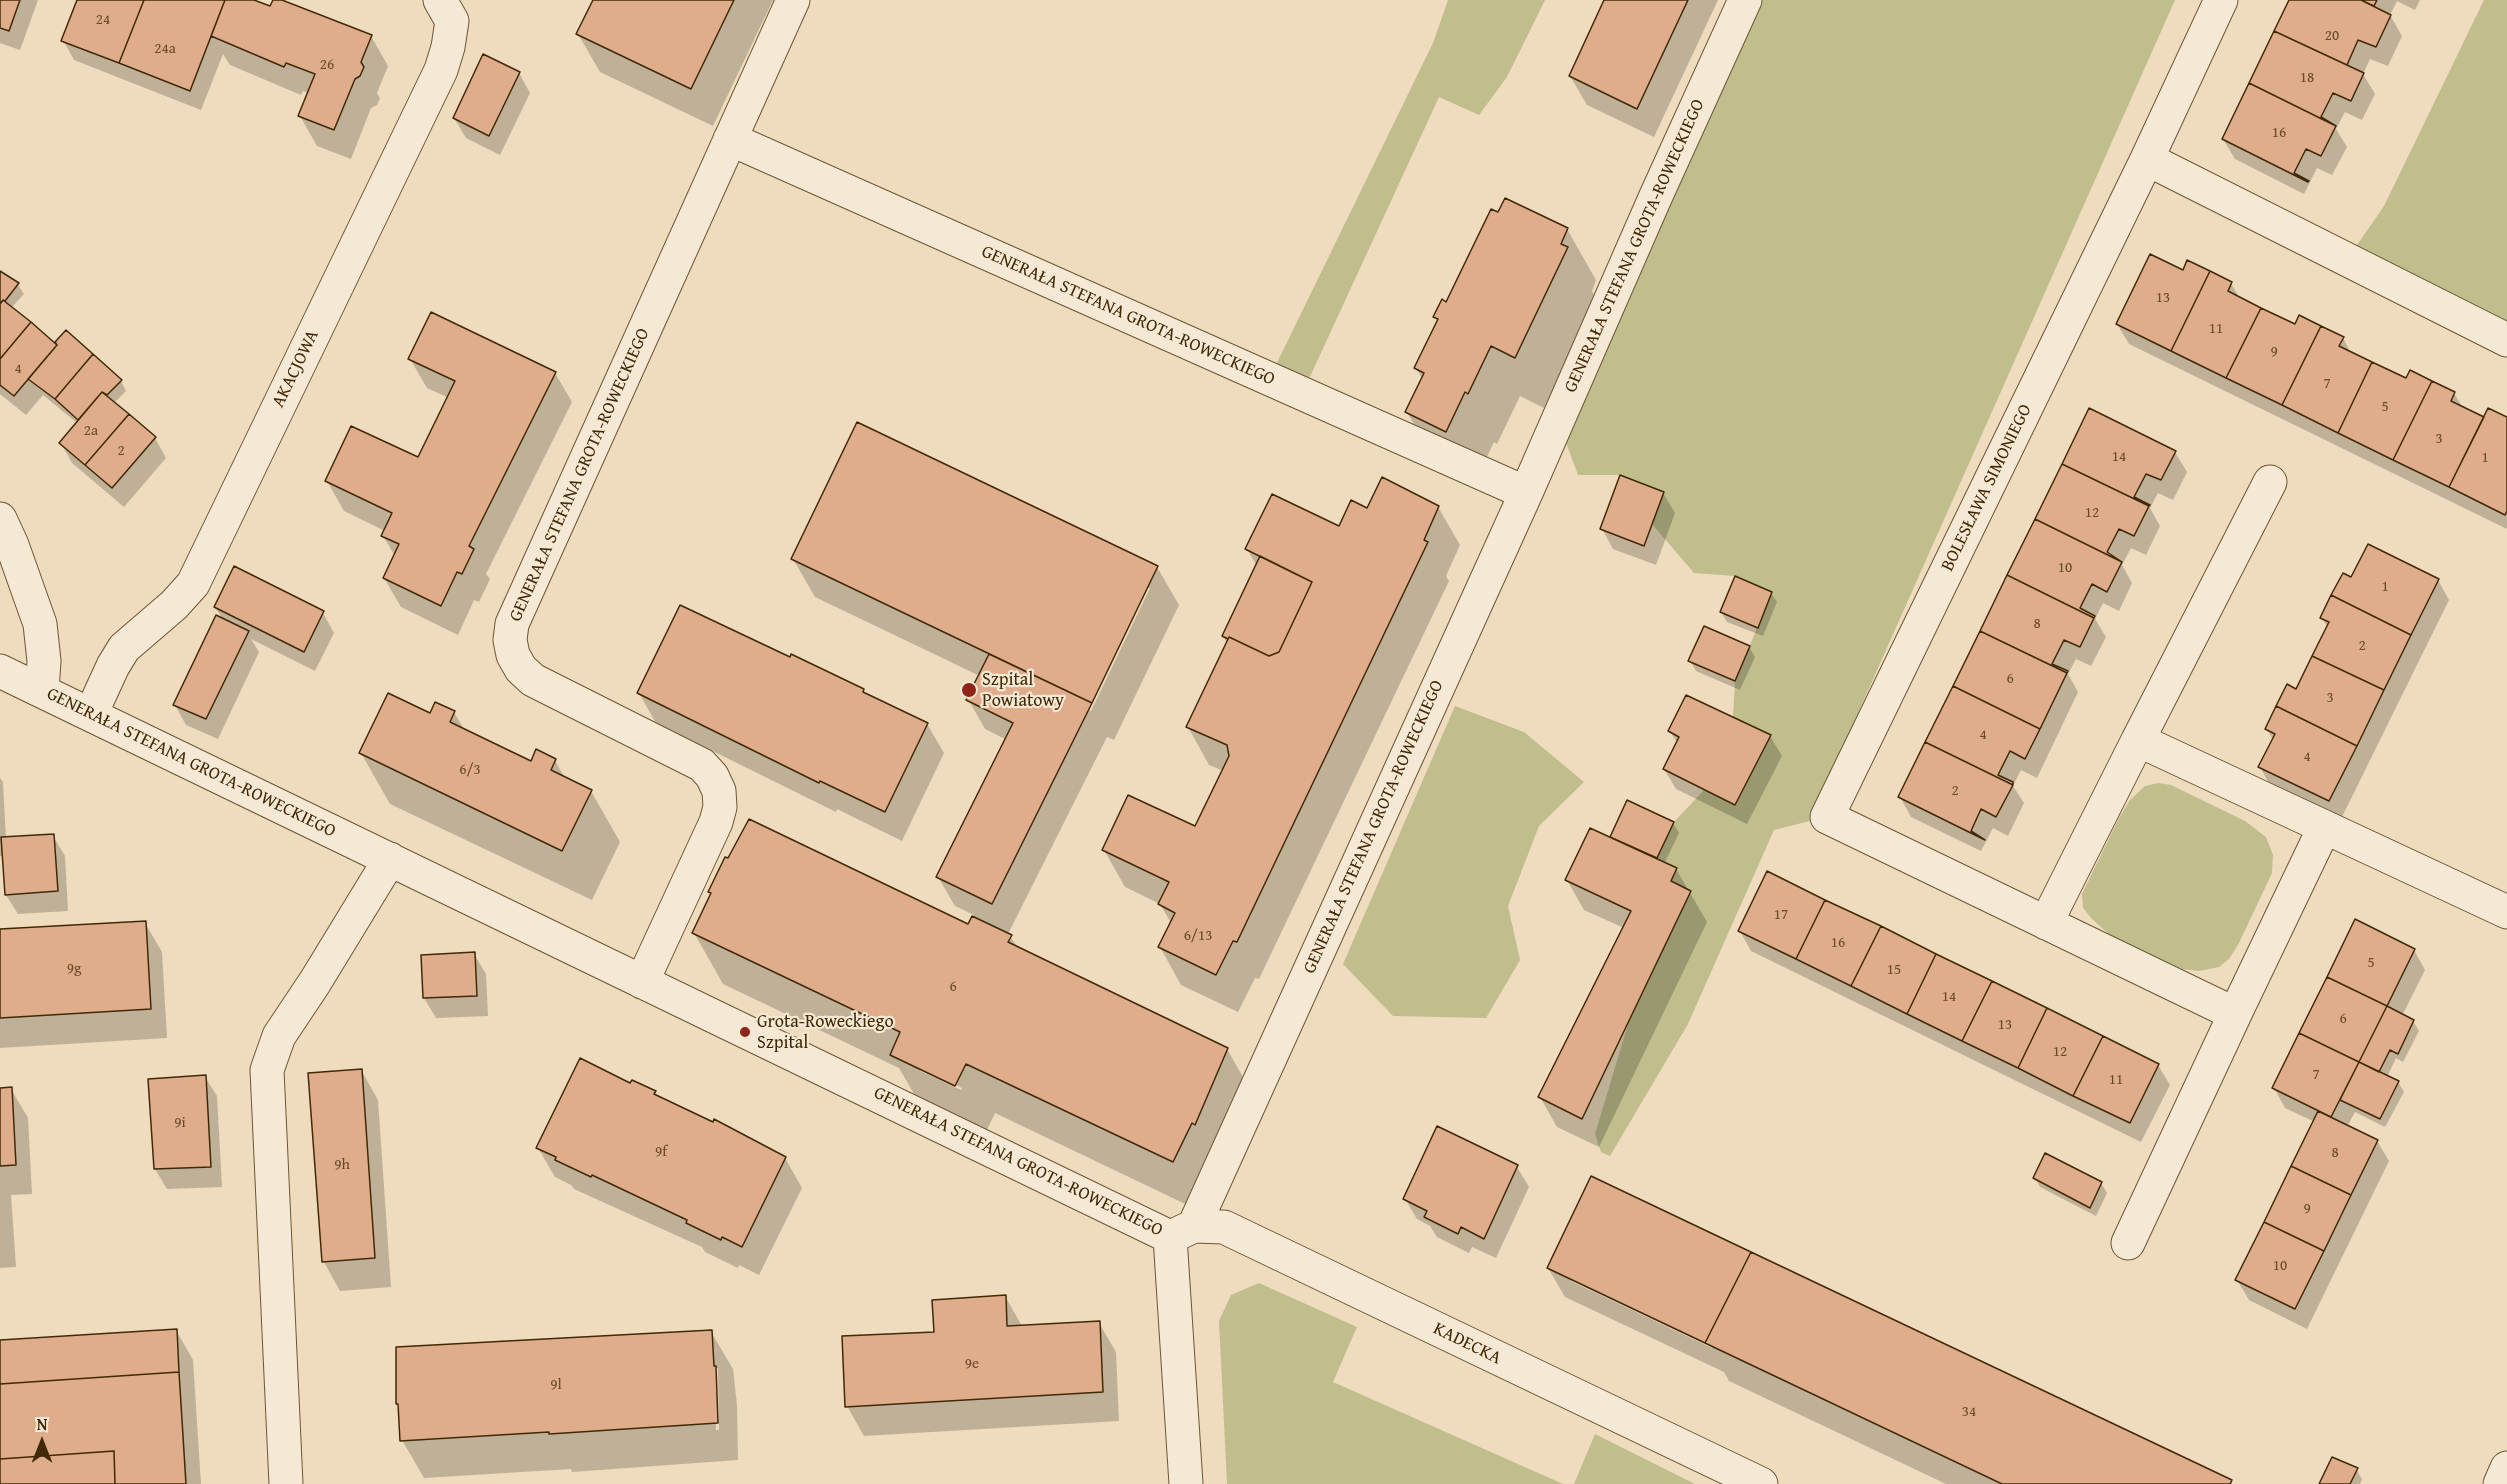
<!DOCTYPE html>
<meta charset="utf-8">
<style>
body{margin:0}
#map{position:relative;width:2507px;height:1484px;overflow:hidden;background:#efdcbe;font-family:"Gentium Book Plus",serif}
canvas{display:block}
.north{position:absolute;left:12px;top:1412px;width:60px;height:60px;-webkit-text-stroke:4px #f5e8d5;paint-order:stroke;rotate:0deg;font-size:16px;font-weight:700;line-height:24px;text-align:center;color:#412906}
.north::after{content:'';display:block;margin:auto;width:21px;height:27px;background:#412906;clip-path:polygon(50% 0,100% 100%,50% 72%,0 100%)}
</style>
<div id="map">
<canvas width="2507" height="1484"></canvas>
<div class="north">N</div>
</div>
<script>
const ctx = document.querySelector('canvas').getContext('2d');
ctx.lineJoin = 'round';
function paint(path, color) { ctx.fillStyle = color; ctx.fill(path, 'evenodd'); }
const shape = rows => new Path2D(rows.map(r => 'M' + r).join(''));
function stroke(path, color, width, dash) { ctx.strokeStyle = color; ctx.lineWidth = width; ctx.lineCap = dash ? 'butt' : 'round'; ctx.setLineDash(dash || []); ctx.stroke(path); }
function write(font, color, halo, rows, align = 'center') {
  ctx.font = font + ' "Gentium Book Plus",serif'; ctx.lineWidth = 4.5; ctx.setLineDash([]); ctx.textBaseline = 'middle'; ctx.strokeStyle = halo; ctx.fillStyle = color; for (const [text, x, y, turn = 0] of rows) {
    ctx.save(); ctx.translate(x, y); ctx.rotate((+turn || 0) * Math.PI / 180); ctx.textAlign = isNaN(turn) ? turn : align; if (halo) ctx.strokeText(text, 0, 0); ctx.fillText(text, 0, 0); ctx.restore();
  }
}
const green = shape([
 [1448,0,1545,0,1507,77,1479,115,1439,97,1302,394,1269,379,1433,43],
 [1745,0,2175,0,1810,821,1774,830,1688,1024,1610,1156,1601,1152,1595,1134,1671,881,1677,869,1657,858,1674,822,1704,790,1736,804,1771,735,1733,717,1735,681,1772,592,1735,576,1694,573,1652,524,1664,492,1620,475,1578,475,1558,421],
 [2484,0,2507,0,2507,340,2348,258,2384,206],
 [1455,706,1524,732,1584,782,1539,826,1508,906,1520,960,1486,1018,1393,1016,1343,964],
 [2158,783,2171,785,2245,821,2266,837,2273,855,2272,873,2239,943,2229,959,2219,967,2199,971,2182,969,2110,935,2092,919,2083,908,2082,894,2119,818,2130,800,2145,786],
 [1259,1283,1357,1327,1333,1382,1563,1484,1227,1484,1219,1321,1231,1295],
 [1595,1434,1695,1484,1574,1484]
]);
const shadow = shape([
 [0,0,38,0,20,50,0,43],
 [79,0,250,0,271,8,274,0,278,0,371,36,388,66,377,93,380,98,377,105,371,108,351,159,317,146,300,116,309,94,303,91,301,95,230,65,223,54,201,110,74,60,63,40],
 [594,0,773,0,713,126,600,72,578,34],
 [1606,0,1718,0,1654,137,1587,105,1570,76],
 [2290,0,2420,0,2415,10,2397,1,2390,15,2402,36,2388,66,2370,59,2363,74,2375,94,2362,120,2345,112,2336,129,2347,147,2332,175,2317,168,2304,194,2235,159,2223,139],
 [519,73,530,93,500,155,466,138,454,118],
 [1567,229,1596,280,1592,291,1596,299,1544,408,1520,396,1497,444,1494,442,1475,482,1436,463,1407,412,1423,380,1416,368,1438,323,1435,317,1447,304],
 [2184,272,2231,283,2240,299,2295,326,2343,338,2351,353,2407,380,2454,393,2463,408,2485,419,2507,419,2507,529,2129,344,2117,324],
 [0,273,18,285,24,294,11,308,60,349,121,381,126,391,114,403,155,438,166,458,124,507,72,463,61,443,77,423,43,395,26,415,0,394],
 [410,359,555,373,572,402,486,574,490,579,479,602,474,600,458,635,401,607,384,578,395,556,383,536,385,531,344,511,327,481,419,459,449,398,427,388],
 [2090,410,2175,452,2187,472,2173,500,2158,493,2150,508,2160,526,2146,555,2131,548,2122,565,2132,583,2119,611,2103,603,2095,619,2106,637,2091,666,2076,659,2068,674,2078,692,2037,778,2021,770,2013,786,2024,803,2008,836,1993,828,1981,851,1911,817,1900,797],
 [1663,493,1675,513,1656,565,1613,549,1602,529],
 [1438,507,1460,545,1446,576,1449,581,1259,979,1255,978,1238,1012,1181,985,1160,947,1171,923,1160,904,1125,887,1104,850,1196,828,1224,771,1209,765,1188,727,1227,643,1223,636,1257,566,1247,549,1340,528,1367,510],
 [793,559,1157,567,1179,605,1114,740,1107,737,1008,934,1019,949,1227,1049,1256,1100,1202,1212,995,1113,984,1136,921,1106,899,1068,723,984,694,933,712,896,710,892,969,926,974,915,955,906,938,877,1007,740,985,729,968,699,980,676,815,597],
 [1146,588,1150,588,1091,711,1088,710],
 [920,1068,962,1088,961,1090,920,1071],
 [2352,579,2438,580,2449,600,2340,821,2271,787,2260,767,2273,740,2267,729,2297,691,2328,628,2322,618],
 [1771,593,1777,602,1763,636,1727,622,1721,612],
 [215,607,323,613,334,633,315,671,251,639,259,652,218,739,186,725,175,705,224,621],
 [1749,647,1755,657,1740,690,1696,671,1690,661],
 [790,659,863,690,866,695,927,724,944,753,902,841,837,809,836,812,656,723,639,693],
 [454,712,465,731,531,763,555,760,565,779,591,791,620,842,592,900,390,804,361,753,431,715],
 [1670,731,1770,736,1782,756,1747,824,1676,789,1664,769,1677,743],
 [0,778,3,782,6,839,53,836,65,856,68,911,18,914,6,895,4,856,0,856],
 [1628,802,1673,823,1679,833,1664,864,1676,869,1707,922,1599,1147,1557,1127,1540,1097,1624,928,1584,910,1567,880,1614,840,1612,837],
 [145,923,162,952,167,1038,0,1048,0,931],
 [1740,931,2158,1065,2170,1085,2141,1142,1751,951],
 [2414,950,2425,970,2402,1016,2413,1021,2419,1031,2403,1062,2396,1058,2387,1077,2398,1082,2404,1092,2385,1127,2355,1112,2347,1127,2377,1141,2389,1161,2307,1329,2249,1300,2237,1280,2315,1122,2285,1108,2274,1088],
 [474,954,486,974,488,1016,436,1018,424,998],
 [361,1070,378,1100,391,1287,340,1291,324,1262],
 [205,1077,217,1096,222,1187,167,1189,155,1169],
 [631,1085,654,1092,657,1097,785,1158,802,1188,759,1275,739,1265,738,1268,705,1252,702,1247,574,1189,571,1185,555,1177,538,1148],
 [0,1089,11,1089,28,1118,32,1194,11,1195,16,1267,0,1268],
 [1438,1128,1517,1167,1529,1187,1496,1258,1472,1247,1469,1253,1437,1237,1430,1226,1417,1219,1405,1199],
 [2035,1178,2101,1183,2107,1193,2096,1216,2040,1187],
 [1548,1268,2231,1482,2232,1484,1946,1484,1729,1381,1724,1372,1565,1297],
 [1571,1278,1713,1345,1712,1348,1571,1281],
 [1005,1296,1022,1326,1099,1323,1116,1352,1119,1421,864,1436,847,1406,935,1333],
 [176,1330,193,1360,201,1484,0,1484,0,1341],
 [711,1332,733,1369,737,1405,738,1460,572,1472,571,1469,424,1478,402,1440],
 [715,1368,718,1368,719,1430,716,1430],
 [2356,1469,2362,1479,2360,1484,2321,1484]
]);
const building = shape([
 [0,0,20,0,9,31,0,28,0,0],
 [77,0,144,0,119,63,61,41,77,0],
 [144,0,225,0,190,91,119,63,144,0],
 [225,0,254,0,270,6,273,0,282,0,372,35,361,62,364,67,360,76,355,79,334,130,298,116,315,74,286,63,284,67,211,36,225,0],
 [593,0,734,0,691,89,576,34,593,0],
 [1604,0,1688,0,1637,109,1569,76,1604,0],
 [2289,0,2361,0,2391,15,2376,47,2358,40,2347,65,2274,31,2289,0],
 [2361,0,2377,0,2374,6,2361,0],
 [2274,31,2364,73,2351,101,2333,93,2321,117,2336,126,2249,83,2274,31],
 [483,54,520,72,489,136,453,118,483,54],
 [2249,83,2336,126,2321,156,2306,149,2294,173,2309,181,2308,182,2222,139,2249,83],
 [1505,198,1568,228,1561,244,1568,247,1515,358,1491,346,1468,394,1465,392,1446,432,1405,412,1424,373,1414,368,1438,319,1433,317,1442,299,1446,302,1491,209,1498,212,1505,198],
 [2150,254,2183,270,2187,260,2210,271,2171,351,2116,324,2150,254],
 [0,271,19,283,5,301,3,300,0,304,0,271],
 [2210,271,2232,282,2228,291,2261,308,2226,378,2171,351,2210,271],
 [3,300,31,322,0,359,0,304,3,300],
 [2261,308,2295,324,2299,315,2321,326,2282,405,2226,378,2261,308],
 [431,312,556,372,469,546,474,549,462,574,457,572,441,606,383,578,399,544,381,536,392,513,325,481,351,426,418,457,455,381,408,359,431,312],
 [31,322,57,345,14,396,0,385,0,359,31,322],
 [2321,326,2344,337,2339,346,2372,362,2338,433,2282,405,2321,326],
 [66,330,93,354,55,399,28,379,57,345,55,342,66,330],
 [93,354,122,380,107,395,102,392,78,420,55,399,93,354],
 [2372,362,2406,378,2410,370,2432,381,2393,460,2338,433,2372,362],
 [2432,381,2455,392,2451,401,2484,417,2449,487,2393,460,2432,381],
 [102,392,129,414,85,465,59,443,102,392],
 [2089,408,2176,451,2161,480,2146,474,2134,497,2150,505,2149,506,2062,464,2089,408],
 [2488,408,2507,417,2507,511,2505,515,2449,487,2488,408],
 [129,414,156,437,112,488,85,465,129,414],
 [857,422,1158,566,1092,703,791,559,857,422],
 [2062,464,2149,506,2134,536,2119,529,2107,552,2122,562,2035,519,2062,464],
 [1620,475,1664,492,1644,546,1600,529,1620,475],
 [1382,477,1439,506,1424,540,1428,542,1237,942,1233,941,1216,975,1158,947,1175,913,1158,904,1169,882,1102,850,1128,795,1195,826,1229,756,1227,745,1186,727,1229,637,1269,656,1279,652,1312,582,1245,549,1272,494,1339,526,1351,500,1367,508,1382,477],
 [2035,519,2122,562,2107,592,2092,584,2080,608,2095,616,2094,618,2007,575,2035,519],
 [2368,544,2439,579,2411,635,2331,595,2343,573,2351,577,2368,544],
 [1260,556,1312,582,1279,652,1269,656,1229,637,1228,639,1222,636,1260,556],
 [234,566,324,611,304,652,214,607,234,566],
 [2007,575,2094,618,2080,647,2064,640,2052,664,2068,671,2067,673,1980,631,2007,575],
 [1735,576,1772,592,1758,628,1720,612,1735,576],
 [2331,595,2411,635,2384,690,2312,656,2329,622,2320,618,2331,595],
 [680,605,790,657,791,654,864,689,863,692,928,723,885,812,820,781,819,783,637,693,680,605],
 [216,615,249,631,206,719,173,705,216,615],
 [1704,626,1750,646,1735,681,1688,661,1704,626],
 [1980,631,2067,673,2040,729,1953,686,1980,631],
 [989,654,1092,703,992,904,936,877,1013,723,966,700,989,654],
 [2312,656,2384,690,2357,746,2276,706,2287,684,2296,689,2312,656],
 [1953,686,2040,729,2025,759,2010,751,1998,775,2013,782,2013,785,1925,742,1953,686],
 [388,693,430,713,435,702,455,711,450,722,531,761,536,749,556,759,551,770,592,790,562,851,359,753,388,693],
 [1686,695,1771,735,1735,805,1663,769,1679,737,1668,731,1686,695],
 [2276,706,2357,746,2329,801,2258,767,2275,734,2265,729,2276,706],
 [1925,742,2013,785,1996,817,1981,809,1971,831,1985,840,1898,797,1925,742],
 [1627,800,1674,822,1657,858,1610,837,1627,800],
 [749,819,968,924,972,916,1012,935,1008,942,1228,1048,1195,1125,1192,1123,1173,1162,966,1064,955,1086,890,1055,900,1032,692,933,711,893,708,892,725,857,728,858,749,819],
 [1590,828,1677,868,1671,881,1691,891,1582,1119,1538,1097,1631,911,1565,880,1590,828],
 [54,834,58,891,5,895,1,837,54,834],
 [1767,871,1825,900,1796,959,1738,931,1767,871],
 [1825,900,1881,926,1851,986,1796,959,1825,900],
 [2355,919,2415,949,2387,1006,2327,977,2355,919],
 [146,921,151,1009,0,1018,0,929,146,921],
 [1881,926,1936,954,1907,1014,1851,986,1881,926],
 [475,952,477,996,423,998,421,955,475,952],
 [1936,954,1992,981,1962,1041,1907,1014,1936,954],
 [2327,977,2387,1006,2359,1062,2299,1033,2327,977],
 [1992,981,2047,1008,2018,1068,1962,1041,1992,981],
 [2387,1006,2414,1020,2398,1054,2390,1050,2379,1072,2359,1062,2387,1006],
 [2047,1008,2103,1036,2073,1096,2018,1068,2047,1008],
 [2299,1033,2359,1062,2331,1117,2272,1088,2299,1033],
 [2103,1036,2159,1064,2130,1123,2073,1096,2103,1036],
 [580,1058,630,1083,632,1080,656,1091,654,1094,713,1122,714,1119,786,1157,742,1247,722,1237,721,1240,686,1223,687,1220,592,1175,591,1177,555,1160,556,1157,536,1148,580,1058],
 [2359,1062,2399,1081,2380,1119,2340,1100,2359,1062],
 [362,1069,375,1258,322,1262,308,1073,362,1069],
 [206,1075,211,1167,154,1169,148,1079,206,1075],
 [12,1087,16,1165,0,1166,0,1088,12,1087],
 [2318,1111,2378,1140,2351,1195,2291,1166,2318,1111],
 [1437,1126,1518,1165,1484,1239,1461,1227,1458,1234,1424,1217,1427,1211,1403,1199,1437,1126],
 [2045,1153,2102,1182,2090,1208,2033,1178,2045,1153],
 [2291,1166,2351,1195,2324,1251,2264,1222,2291,1166],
 [1591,1176,1751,1252,1705,1343,1547,1268,1591,1176],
 [2264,1222,2324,1251,2295,1309,2235,1280,2264,1222],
 [1751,1252,2232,1480,2230,1484,2002,1484,1705,1343,1751,1252],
 [1006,1295,1007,1326,1100,1321,1103,1392,845,1407,842,1336,934,1332,932,1300,1006,1295],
 [177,1329,179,1372,0,1384,0,1340,177,1329],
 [712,1330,714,1366,716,1366,718,1423,549,1434,549,1432,400,1441,398,1404,396,1404,396,1347,712,1330],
 [179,1372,186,1484,115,1484,114,1451,0,1459,0,1384,179,1372],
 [114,1451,115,1484,0,1484,0,1459,114,1451],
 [2332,1457,2358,1468,2350,1484,2319,1484,2332,1457]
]);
const minor = shape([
 [2221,0,2147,159,1827,817,2235,1014,2324,828],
 [730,139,1526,493],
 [2147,159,2507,340],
 [0,519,12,545,40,624,44,661,42,690],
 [0,671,1170,1237],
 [91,714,113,666,124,648,174,605,193,584,441,70,448,47,452,21,440,0],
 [2138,740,2270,482],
 [2046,923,2138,740,2507,912],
 [642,982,716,822,720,807,719,791,712,776,702,765,533,680,521,669,513,655,510,640,512,624,793,0],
 [1194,1226,1526,493,1655,198,1745,0],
 [1177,1234,1194,1226,1224,1227,1761,1484],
 [1170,1237,1186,1484],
 [2128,1243,2235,1014],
 [286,1484,267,1070,279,1036,315,982,390,859],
 [2500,1484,2507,1468]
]);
const markers = [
 [969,690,8,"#8f2418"],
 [745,1032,6,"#8f2418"]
];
const numberNames = [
 ["24",103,20],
 ["20",2332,36],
 ["24a",165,49],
 ["26",327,65],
 ["18",2307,78],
 ["16",2279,133],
 ["13",2163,298],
 ["11",2216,329],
 ["9",2274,352],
 ["4",18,369],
 ["7",2327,384],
 ["5",2385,407],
 ["2a",91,431],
 ["3",2439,439],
 ["2",121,451],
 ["14",2119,457],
 ["1",2485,458],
 ["12",2092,513],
 ["10",2065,568],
 ["1",2385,587],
 ["8",2037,624],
 ["2",2362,646],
 ["6",2010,679],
 ["3",2330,698],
 ["4",1983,735],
 ["4",2307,757],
 ["6/3",470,770],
 ["2",1955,791],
 ["17",1781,915],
 ["6/13",1198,936],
 ["16",1838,943],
 ["5",2371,963],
 ["9g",74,969],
 ["15",1894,970],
 ["6",953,987],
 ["14",1949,997],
 ["6",2343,1019],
 ["13",2005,1025],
 ["12",2060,1052],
 ["7",2316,1075],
 ["11",2116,1080],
 ["9i",180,1123],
 ["9f",661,1152],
 ["8",2335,1153],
 ["9h",342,1165],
 ["9",2307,1209],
 ["10",2280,1266],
 ["9e",972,1364],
 ["9l",556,1385],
 ["34",1969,1412]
];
const streetNames = [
 ["GENERAŁA STEFANA GROTA-ROWECKIEGO",1635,246,-66],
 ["GENERAŁA STEFANA GROTA-ROWECKIEGO",1128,316,24],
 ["AKACJOWA",296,369,-64],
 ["GENERAŁA STEFANA GROTA-ROWECKIEGO",580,475,-66],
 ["BOLESŁAWA SIMONIEGO",1987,488,-64],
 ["GENERAŁA STEFANA GROTA-ROWECKIEGO",191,763,26],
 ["GENERAŁA STEFANA GROTA-ROWECKIEGO",1374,827,-66],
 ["GENERAŁA STEFANA GROTA-ROWECKIEGO",1018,1162,26],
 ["KADECKA",1467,1344,26]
];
const poiNames = [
 ["Szpital",982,680],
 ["Powiatowy",982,701],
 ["Grota-Roweckiego",757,1022],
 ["Szpital",757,1043]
];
paint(green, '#c0be8c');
paint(shadow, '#0003');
paint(building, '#dfad8c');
stroke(building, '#412906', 1.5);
stroke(minor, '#6c5634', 35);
stroke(minor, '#f5e8d5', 33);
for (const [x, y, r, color] of markers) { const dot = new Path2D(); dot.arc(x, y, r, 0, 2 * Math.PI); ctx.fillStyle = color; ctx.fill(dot); stroke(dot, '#f5e8d5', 2); }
write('15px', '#684a28', null, numberNames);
write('18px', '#412906', '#f5e8d5', streetNames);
write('18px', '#412906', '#f5e8d5', poiNames, 'left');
</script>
